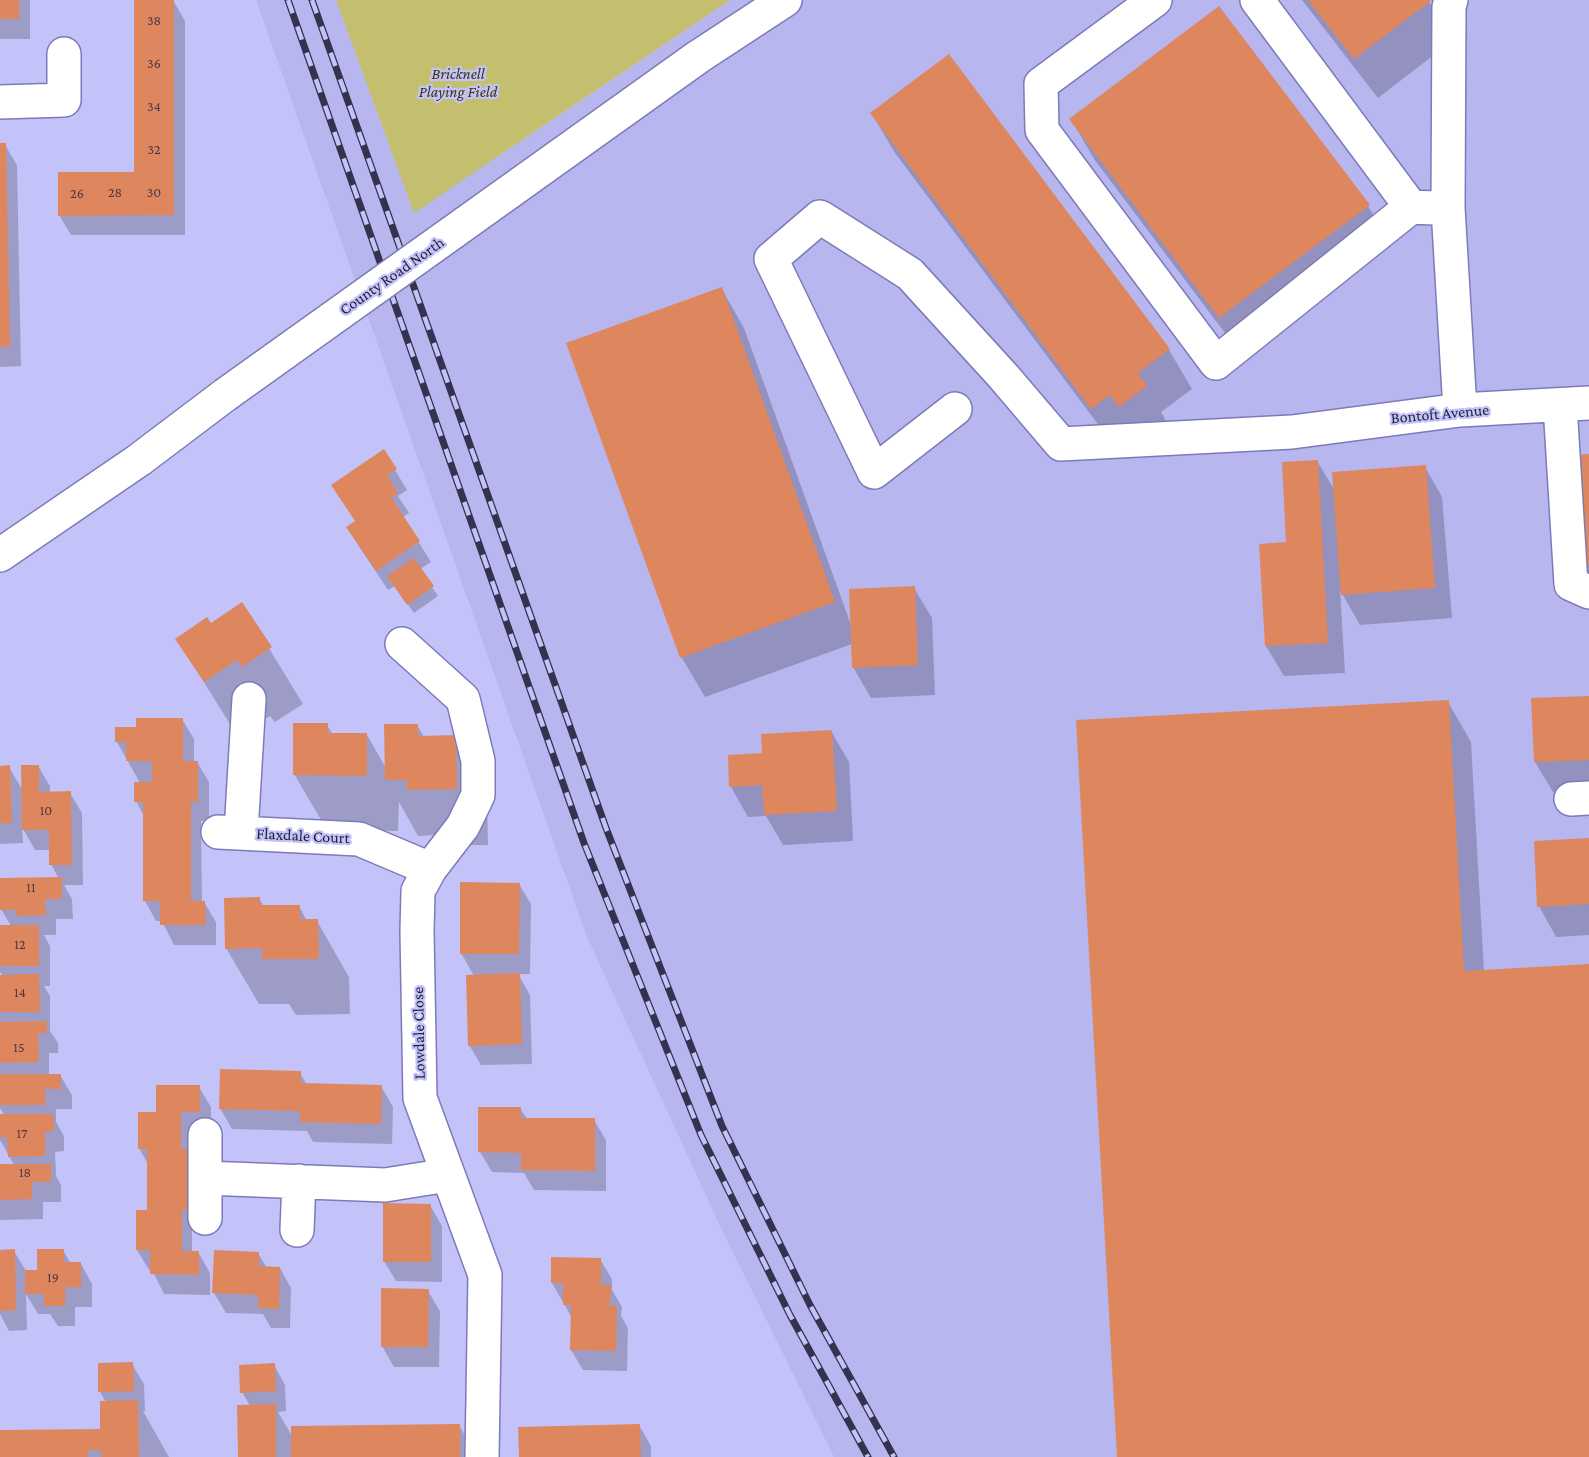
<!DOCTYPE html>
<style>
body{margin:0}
canvas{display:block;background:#c4c3f9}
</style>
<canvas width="1589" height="1457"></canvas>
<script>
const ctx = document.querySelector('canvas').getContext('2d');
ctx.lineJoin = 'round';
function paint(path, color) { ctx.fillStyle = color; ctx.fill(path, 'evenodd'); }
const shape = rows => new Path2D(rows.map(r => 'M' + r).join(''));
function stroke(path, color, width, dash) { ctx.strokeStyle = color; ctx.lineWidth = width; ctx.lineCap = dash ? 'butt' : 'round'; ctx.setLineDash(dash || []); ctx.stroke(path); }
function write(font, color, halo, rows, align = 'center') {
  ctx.font = font + ' "Crimson Pro",serif'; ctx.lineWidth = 4.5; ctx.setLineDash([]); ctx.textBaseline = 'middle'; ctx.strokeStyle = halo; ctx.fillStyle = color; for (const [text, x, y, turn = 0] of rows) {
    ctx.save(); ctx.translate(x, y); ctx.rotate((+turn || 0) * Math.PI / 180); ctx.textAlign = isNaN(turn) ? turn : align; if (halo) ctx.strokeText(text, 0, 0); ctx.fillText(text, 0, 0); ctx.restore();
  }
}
const built = shape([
 [256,0,336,0,414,213,730,0,1589,0,1589,1457,834,1457,721,1228,587,937]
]);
const green = shape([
 [336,0,730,0,414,213]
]);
const shadow = shape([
 [0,0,30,0,30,39,0,39],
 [173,0,185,21,185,235,71,235,59,215,135,173],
 [1302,0,1428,0,1452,41,1378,98],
 [1219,8,1368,206,1391,246,1243,357,1094,159,1071,119],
 [872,114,1169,350,1192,389,1161,412,1169,426,1115,447,895,153],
 [0,145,5,145,17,165,21,366,0,367],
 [721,288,744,328,851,625,914,588,932,618,935,695,871,698,853,667,852,644,705,697,682,658,568,344],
 [1589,456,1589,581,1580,565],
 [1317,461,1335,491,1425,467,1442,497,1452,618,1360,625,1340,590,1345,673,1284,676,1266,646],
 [395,470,407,490,398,496,409,513,403,517,431,562,420,569,438,596,414,613,395,586,388,590,360,548,348,528,356,522,333,485],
 [242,604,303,704,275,722,270,716,238,737,177,639,210,625],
 [1589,697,1589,791,1553,792,1535,762],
 [1448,702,1471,742,1484,972,1589,966,1589,1457,1118,1457],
 [182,719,194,739,194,762,197,762,209,782,209,821,201,821,202,902,204,902,216,922,216,945,174,945,162,921,156,921,145,901,144,816,136,801,140,783,117,742,138,728],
 [327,725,333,735,367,735,386,768,417,725,424,737,455,737,487,793,488,845,441,845,435,835,418,836,399,802,398,831,327,830,294,774],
 [831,731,849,762,853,841,783,845,766,816,748,817,731,787,764,754],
 [38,766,50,786,50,793,70,793,82,813,83,885,64,885,72,899,73,919,56,919,56,935,44,935,50,946,50,986,44,986,50,996,50,1031,58,1043,58,1053,49,1053,49,1075,60,1075,72,1095,72,1109,56,1109,56,1122,64,1136,64,1151,55,1152,56,1176,61,1185,61,1202,43,1202,43,1219,0,1220,0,1166,14,1165,0,1140,0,1116,5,1116,0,1108,0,976,3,976,0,972,0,926,11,926,1,909,59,879,51,864,51,850,35,850,22,827,23,843,0,844,0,767,9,767,23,791],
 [1589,840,1589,935,1556,937,1539,906],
 [519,884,531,904,530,974,518,974,530,995,532,1064,481,1065,469,1045,474,976,461,953],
 [259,898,264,907,299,906,307,921,317,921,349,977,350,1014,296,1015,289,1004,259,1004,226,948],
 [300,1073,307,1085,381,1086,393,1107,392,1144,313,1142,307,1131,232,1129,220,1108],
 [199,1087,211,1107,211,1132,199,1230,192,1230,192,1252,198,1252,210,1273,210,1295,164,1294,152,1270,149,1270,137,1250,148,1212,148,1164,139,1148,158,1114],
 [480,1108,520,1108,527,1119,594,1120,606,1140,606,1191,534,1190,524,1173,492,1172,480,1152],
 [430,1205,442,1226,442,1282,396,1281,384,1261],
 [63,1250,71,1264,81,1264,92,1284,92,1307,75,1307,75,1326,58,1326,50,1314,38,1314,26,1294,27,1330,9,1331,0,1314,0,1251,14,1251,26,1271,39,1271],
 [215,1252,258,1253,267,1268,280,1268,291,1288,290,1328,271,1328,263,1314,226,1313,214,1293],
 [553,1258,600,1259,612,1279,612,1290,622,1307,621,1316,628,1328,627,1371,583,1370,571,1350,572,1318,552,1283],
 [428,1291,440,1311,439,1367,394,1367,382,1346],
 [132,1364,144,1384,145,1411,143,1411,169,1457,0,1457,0,1431,102,1430,106,1402,100,1392],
 [274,1365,285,1385,286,1411,278,1412,292,1436,459,1425,471,1446,471,1457,240,1457,250,1406,242,1392],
 [639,1425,651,1446,651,1457,520,1457]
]);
const building = shape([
 [0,0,19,0,19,19,0,19],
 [134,0,174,0,174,215,58,216,58,172,134,172],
 [1308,0,1432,0,1354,59],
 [1219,6,1370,205,1219,318,1069,119],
 [949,54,1170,349,1138,373,1147,386,1119,407,1110,395,1091,409,870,113],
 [0,143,6,143,10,347,0,347],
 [722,287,835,602,680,658,566,343],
 [384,449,397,469,387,475,398,493,391,497,420,541,376,571,346,527,355,521,331,485],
 [1589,454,1589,565,1578,565,1574,455],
 [1318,460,1328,643,1265,646,1259,544,1286,542,1282,462],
 [1426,465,1435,588,1341,595,1332,472],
 [414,558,434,586,407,605,387,576],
 [915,586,918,665,852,668,849,589],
 [242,602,272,647,242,667,237,660,204,682,175,639,207,617,211,623],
 [1589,696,1589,760,1534,762,1531,698],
 [1449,700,1464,971,1589,964,1589,1457,1117,1457,1076,720],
 [136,718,183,718,183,761,198,761,198,802,191,802,191,901,205,901,206,925,160,925,160,901,143,901,143,802,134,802,134,782,152,782,152,761,126,761,126,742,115,742,115,727,136,727],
 [293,723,328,723,328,733,367,733,367,776,293,775],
 [384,724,418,724,418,736,456,735,457,789,407,790,407,780,385,780],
 [832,730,837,811,764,815,762,785,729,787,728,755,762,753,761,734],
 [10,765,12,823,0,823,0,766],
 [21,765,39,765,39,792,71,791,72,865,49,865,49,830,22,830],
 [1589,838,1589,904,1537,907,1534,841],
 [62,877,62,899,45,899,46,915,16,916,16,910,0,910,0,878],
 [460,882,520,883,519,954,460,954],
 [260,897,260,905,300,905,300,919,318,919,319,959,262,959,262,948,225,949,224,898],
 [0,925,39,925,39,966,0,966],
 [520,973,522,1044,468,1046,466,975],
 [39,974,40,1012,0,1012,0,975],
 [47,1021,47,1033,38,1033,39,1062,0,1063,0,1022],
 [220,1069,301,1071,301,1083,382,1085,381,1124,300,1122,300,1111,219,1109],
 [0,1074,61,1074,61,1089,45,1089,45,1105,0,1105],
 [156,1085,200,1085,200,1112,181,1112,181,1149,188,1149,188,1210,182,1210,182,1251,199,1251,199,1275,150,1274,150,1250,136,1250,136,1210,147,1210,147,1149,138,1149,138,1112,156,1112],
 [478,1107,521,1107,521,1118,595,1118,595,1171,521,1170,521,1153,478,1152],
 [0,1114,53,1114,54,1131,45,1132,45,1156,8,1157,7,1137,0,1137],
 [0,1164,51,1164,51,1182,32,1182,32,1199,0,1200],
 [383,1203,431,1204,431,1262,383,1262],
 [15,1249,16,1310,0,1311,0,1250],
 [37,1249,64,1249,64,1262,81,1262,81,1287,65,1287,65,1306,44,1306,44,1294,25,1294,25,1270,37,1270],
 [214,1250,259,1252,259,1266,280,1267,279,1309,258,1308,258,1295,212,1293],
 [551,1257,601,1258,601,1285,611,1285,610,1306,617,1306,616,1351,570,1350,571,1305,563,1305,563,1283,551,1283],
 [381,1288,429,1289,428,1347,381,1347],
 [133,1362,134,1391,98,1392,98,1363],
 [275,1363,276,1391,240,1393,239,1365],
 [138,1400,139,1457,101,1457,101,1450,88,1450,88,1457,0,1457,0,1430,100,1429,100,1401],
 [276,1404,276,1457,238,1457,237,1405],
 [460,1424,460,1457,291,1457,291,1426],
 [640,1424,641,1457,519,1457,518,1427]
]);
const minor = shape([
 [1155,0,1041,84,1042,130,1216,363,1411,207],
 [1257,0,1411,207,1435,208],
 [1451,0,1449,7,1448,208,1460,410],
 [698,57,785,0],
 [0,102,64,100,64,54],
 [1560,405,1571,584,1589,592],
 [955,409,874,472,771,259,820,217,910,274,1004,377,1061,444,1292,432,1460,410,1589,403],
 [0,555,139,460,225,395],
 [402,644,463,699,478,761,478,795,463,826,430,869,418,891,417,931,420,1098,485,1275,482,1457],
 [1571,799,1589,798],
 [218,832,359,839,430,869],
 [241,832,249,699],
 [205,1135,205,1218],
 [205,1178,385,1185,448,1175],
 [297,1230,299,1181]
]);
const rail = shape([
 [288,0,584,843,701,1135,790,1315,868,1457],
 [312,0,606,828,722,1126,810,1305,894,1457]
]);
const minorBridge = shape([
 [225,395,698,57]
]);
const numberNames = [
 ["38",154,21],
 ["36",154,64],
 ["34",154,107],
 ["32",154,150],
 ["28",115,193],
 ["30",154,193],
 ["26",77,194],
 ["10",46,811],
 ["11",31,888],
 ["12",20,945],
 ["14",20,993],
 ["15",19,1048],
 ["17",22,1134],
 ["18",25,1173],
 ["19",53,1278]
];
const parkNames = [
 ["Bricknell",458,74],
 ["Playing Field",458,92]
];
const streetNames = [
 ["County Road North",392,276,-35],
 ["Bontoft Avenue",1440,414,-5],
 ["Flaxdale Court",303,836,3],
 ["Lowdale Close",419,1033,-91]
];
paint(built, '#b7b6ef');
paint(green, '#c4bf6e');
paint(shadow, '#0003');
paint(building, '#de875e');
stroke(minor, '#7d7ab8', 36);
stroke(minor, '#fff', 33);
stroke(rail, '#34324f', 7);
stroke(rail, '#c4c3f9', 4.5, [14]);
stroke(minorBridge, '#7d7ab8', 36, []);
stroke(minorBridge, '#fff', 33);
write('14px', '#503842', null, numberNames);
write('italic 16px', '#39360b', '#c4c3f9', parkNames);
write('16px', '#201e38', '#c4c3f9', streetNames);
</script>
